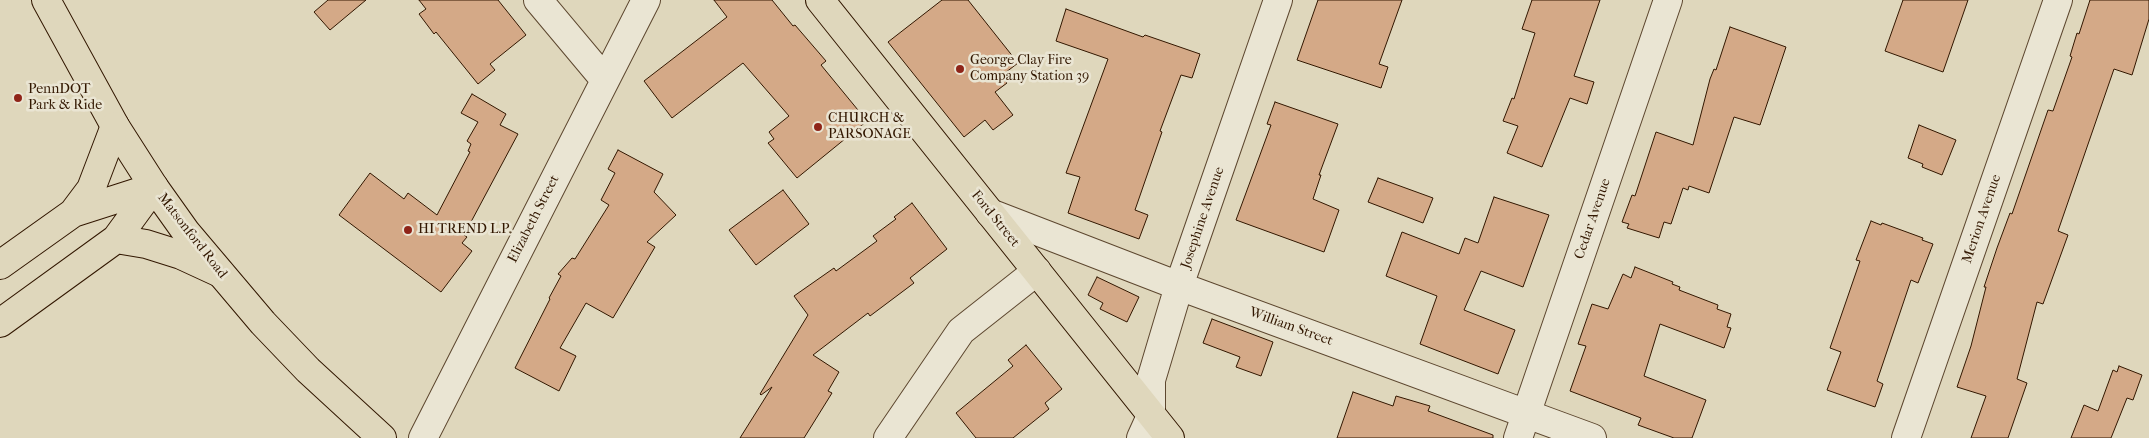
<!DOCTYPE html>
<style>
body{margin:0}
canvas{display:block;background:#dfd7bc}
</style>
<canvas width="2149" height="438"></canvas>
<script>
const ctx = document.querySelector('canvas').getContext('2d');
ctx.lineJoin = 'round';
function paint(path, color) { ctx.fillStyle = color; ctx.fill(path, 'evenodd'); }
const shape = rows => new Path2D(rows.map(r => 'M' + r).join(''));
function stroke(path, color, width, dash) { ctx.strokeStyle = color; ctx.lineWidth = width; ctx.lineCap = dash ? 'butt' : 'round'; ctx.setLineDash(dash || []); ctx.stroke(path); }
function write(font, color, halo, rows, align = 'center') {
  ctx.font = font + ' "IM FELL French Canon",serif'; ctx.lineWidth = 5; ctx.setLineDash([]); ctx.textBaseline = 'middle'; ctx.strokeStyle = halo; ctx.fillStyle = color; for (const [text, x, y, turn = 0] of rows) {
    ctx.save(); ctx.translate(x, y); ctx.rotate((+turn || 0) * Math.PI / 180); ctx.textAlign = isNaN(turn) ? turn : align; if (halo) ctx.strokeText(text, 0, 0); ctx.fillText(text, 0, 0); ctx.restore();
  }
}
const building = shape([
 [328,0,366,0,330,30,314,12,328,0],
 [419,0,498,0,526,35,490,64,495,70,478,84,436,32,434,34,419,14,426,9,419,0],
 [714,0,772,0,793,26,795,25,826,61,821,65,867,121,797,178,768,143,774,139,769,132,789,116,743,63,672,118,644,81,727,17,714,0],
 [942,0,968,0,1018,63,1001,76,1007,83,995,92,1013,115,993,130,985,120,964,137,888,42,942,0],
 [1318,0,1402,0,1379,64,1388,67,1381,88,1297,60,1318,0],
 [1532,0,1600,0,1574,76,1594,82,1587,104,1570,98,1542,167,1507,153,1518,126,1503,121,1512,98,1514,99,1535,33,1522,29,1532,0],
 [1903,0,1968,0,1943,72,1885,51,1903,0],
 [2090,0,2149,0,2149,19,2132,75,2114,69,2058,231,2068,235,2043,304,2037,302,2017,379,2027,383,2008,438,1971,438,1986,396,1957,387,1971,346,1986,287,1984,287,1997,248,2010,213,2012,214,2048,110,2053,111,2072,57,2070,56,2077,33,2079,34,2090,0],
 [1066,9,1143,37,1145,35,1200,54,1192,78,1181,75,1160,131,1162,132,1135,210,1148,215,1139,239,1068,213,1080,177,1066,173,1108,59,1056,41,1066,9],
 [1730,27,1786,47,1760,125,1734,117,1709,193,1689,186,1688,190,1683,188,1671,224,1664,222,1659,238,1627,228,1629,224,1622,222,1632,195,1635,196,1656,132,1693,145,1710,79,1714,69,1716,70,1730,27],
 [472,94,506,114,500,125,518,134,464,235,467,237,462,243,472,251,441,292,339,215,370,173,404,199,408,193,437,215,470,152,468,151,471,144,467,141,478,122,461,113,472,94],
 [1275,102,1338,124,1319,175,1321,175,1313,199,1339,210,1324,252,1236,220,1271,125,1267,124,1275,102],
 [1919,125,1956,140,1942,175,1922,167,1923,164,1908,158,1919,125],
 [618,150,663,174,654,192,676,215,647,242,655,247,613,318,586,303,560,348,576,356,559,391,515,368,550,299,549,298,561,276,558,274,572,258,575,259,609,205,601,200,615,173,608,169,618,150],
 [1378,178,1433,198,1423,223,1368,202,1378,178],
 [783,190,809,224,756,265,729,230,783,190],
 [1494,197,1549,215,1523,287,1481,271,1464,310,1515,330,1498,374,1420,344,1437,296,1386,276,1402,232,1459,254,1465,238,1478,243,1494,197],
 [912,203,947,249,910,278,914,283,870,316,868,313,813,355,839,372,828,391,832,393,804,438,740,438,772,387,761,395,760,394,808,315,794,296,834,268,836,271,877,241,873,236,896,219,894,217,912,203],
 [1871,221,1881,225,1882,223,1923,238,1922,240,1933,244,1918,283,1911,280,1877,381,1883,384,1875,407,1827,390,1841,352,1830,348,1860,261,1856,260,1871,221],
 [1635,267,1673,282,1672,284,1680,287,1679,290,1718,305,1717,309,1731,314,1727,327,1731,328,1724,348,1660,324,1644,376,1706,400,1692,438,1674,438,1638,425,1641,418,1570,391,1586,346,1578,344,1592,304,1608,309,1623,274,1631,278,1635,267],
 [1097,277,1139,297,1127,322,1100,309,1103,303,1088,295,1097,277],
 [1212,319,1273,342,1261,376,1236,367,1240,357,1203,343,1212,319],
 [1026,345,1062,389,1045,403,1049,409,1013,438,976,438,956,413,1013,366,1008,360,1026,345],
 [2119,366,2142,375,2133,400,2127,398,2111,438,2071,438,2084,405,2098,411,2113,370,2117,372,2119,366],
 [1353,392,1393,406,1396,396,1430,406,1428,411,1493,435,1493,438,1337,438,1353,392]
]);
const minor = shape([
 [538,0,605,80],
 [990,213,1179,286,1592,438],
 [423,438,646,0],
 [888,438,961,331,1037,271],
 [1141,438,1151,416,1151,380,1179,286,1278,0],
 [1518,438,1668,0],
 [1906,438,2058,0]
]);
const primary = shape([
 [46,0,115,126,154,187,186,232,263,323,308,370,382,438],
 [820,0,1170,438]
]);
const motorway = shape([
 [73,213,154,187],
 [116,239,146,244,181,255,220,273],
 [0,265,73,213,91,189,115,126],
 [0,323,116,239,154,187]
]);
const markers = [
 [960,69,5,"#8f2418"],
 [18,98,5,"#8f2418"],
 [818,127,5,"#8f2418"],
 [408,230,5,"#8f2418"]
];
const poiNames = [
 ["George Clay Fire",970,61],
 ["Company Station 39",970,77],
 ["PennDOT",28,90],
 ["Park & Ride",28,106],
 ["CHURCH &",828,119],
 ["PARSONAGE",828,135],
 ["HI TREND L.P.",418,230]
];
const streetNames = [
 ["Josephine Avenue",1203,218,-71],
 ["Elizabeth Street",534,219,-63],
 ["Ford Street",995,219,51],
 ["Cedar Avenue",1593,219,-71],
 ["Merion Avenue",1982,219,-71],
 ["Matsonford Road",192,236,52],
 ["William Street",1291,327,20]
];
paint(building, '#d4a987');
stroke(building, '#321700', 1);
stroke(minor, '#5d472f', 30);
stroke(primary, '#321700', 30);
stroke(motorway, '#321700', 30);
stroke(minor, '#eae5d3', 28);
stroke(primary, '#dfd7bc', 28);
stroke(motorway, '#dfd7bc', 28);
for (const [x, y, r, color] of markers) { const dot = new Path2D(); dot.arc(x, y, r, 0, 2 * Math.PI); ctx.fillStyle = color; ctx.fill(dot); stroke(dot, '#eae5d3', 2); }
write('14px', '#321700', '#eae5d3', poiNames, 'left');
write('14px', '#321700', '#eae5d3', streetNames);
</script>
